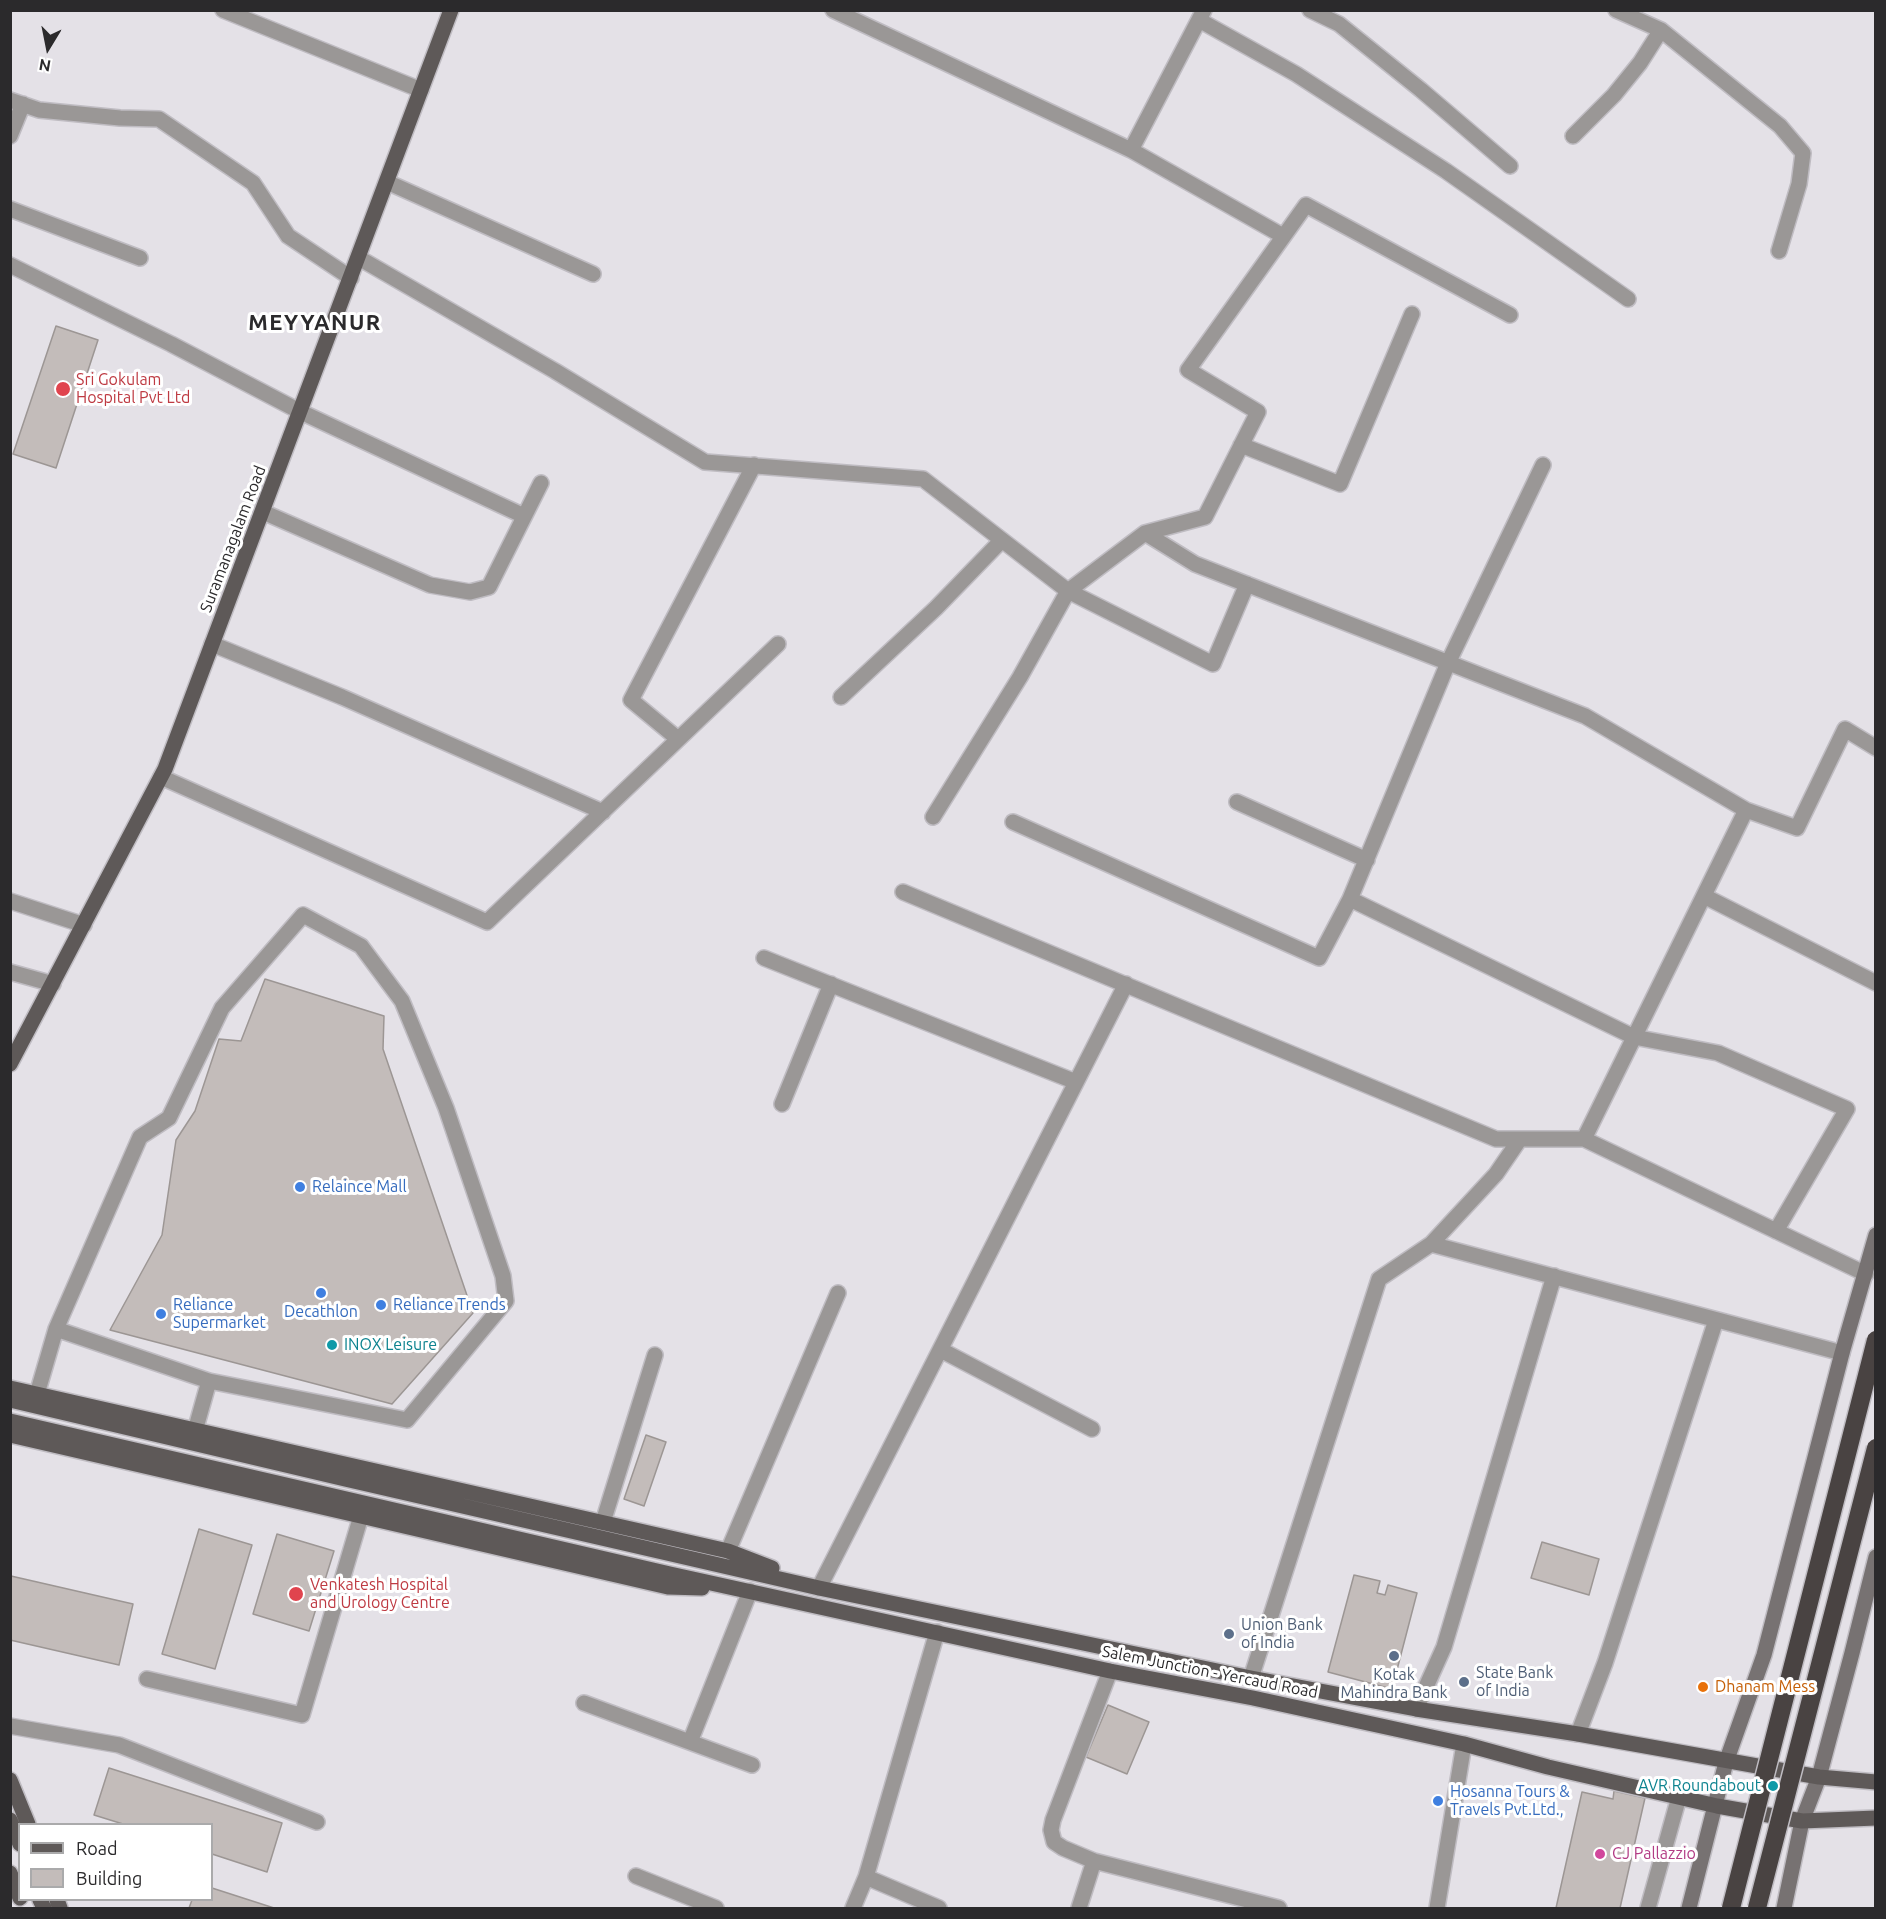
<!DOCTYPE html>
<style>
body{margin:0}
#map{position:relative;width:1886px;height:1919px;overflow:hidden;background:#e4e1e7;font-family:Ubuntu,sans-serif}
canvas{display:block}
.frame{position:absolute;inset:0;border:12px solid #2b2a2c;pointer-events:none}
.legend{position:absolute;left:18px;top:1823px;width:195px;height:78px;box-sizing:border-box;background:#fff;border:2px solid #aaaaab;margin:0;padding:8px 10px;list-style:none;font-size:18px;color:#2b2a2c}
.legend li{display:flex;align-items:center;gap:12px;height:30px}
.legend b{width:30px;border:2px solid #aaaaab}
.north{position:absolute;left:18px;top:18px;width:60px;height:60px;-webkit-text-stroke:4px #fff;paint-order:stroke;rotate:190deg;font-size:16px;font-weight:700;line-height:24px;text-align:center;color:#2b2a2c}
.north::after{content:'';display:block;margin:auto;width:21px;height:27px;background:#2b2a2c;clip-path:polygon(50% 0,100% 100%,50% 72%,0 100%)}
</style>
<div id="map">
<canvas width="1886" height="1919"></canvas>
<div class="frame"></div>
<ul class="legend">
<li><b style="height:8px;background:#5e5958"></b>Road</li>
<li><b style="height:16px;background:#c3bcba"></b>Building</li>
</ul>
<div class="north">N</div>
</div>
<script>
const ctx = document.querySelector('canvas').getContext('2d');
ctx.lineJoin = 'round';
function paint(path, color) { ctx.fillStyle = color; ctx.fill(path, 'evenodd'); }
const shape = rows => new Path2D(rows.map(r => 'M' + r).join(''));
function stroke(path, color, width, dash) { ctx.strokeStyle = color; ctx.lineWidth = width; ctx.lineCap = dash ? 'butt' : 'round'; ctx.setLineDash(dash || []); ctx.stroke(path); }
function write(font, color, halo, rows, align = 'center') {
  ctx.font = font + ' Ubuntu,sans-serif'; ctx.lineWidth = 6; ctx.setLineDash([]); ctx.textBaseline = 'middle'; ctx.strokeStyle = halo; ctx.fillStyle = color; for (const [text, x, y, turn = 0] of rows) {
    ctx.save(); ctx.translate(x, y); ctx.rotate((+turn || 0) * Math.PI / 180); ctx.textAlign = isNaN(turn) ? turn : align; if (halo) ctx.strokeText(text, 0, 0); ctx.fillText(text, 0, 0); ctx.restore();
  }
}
const building = shape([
 [56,326,98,340,56,468,13,454,56,326],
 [265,979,384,1016,383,1049,473,1313,392,1404,110,1330,162,1235,176,1140,195,1111,219,1039,241,1041,265,979],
 [646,1435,666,1442,644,1506,624,1499,646,1435],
 [199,1529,252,1545,215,1669,162,1654,199,1529],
 [277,1534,334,1551,309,1631,253,1614,277,1534],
 [1542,1542,1599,1559,1589,1595,1531,1578,1542,1542],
 [1354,1575,1380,1581,1377,1593,1385,1595,1388,1585,1417,1593,1392,1689,1328,1672,1354,1575],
 [11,1576,133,1604,119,1665,10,1640,11,1576],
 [1108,1705,1149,1722,1127,1774,1086,1757,1108,1705],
 [109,1768,282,1823,267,1872,212,1854,212,1824,123,1824,94,1815,109,1768],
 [1614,1791,1645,1798,1620,1908,1556,1908,1582,1792,1613,1799,1614,1791],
 [212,1888,274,1908,189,1908,192,1900,212,1900,212,1888]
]);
const street = shape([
 [223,10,421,90],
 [833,10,1131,150,1283,236],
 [1310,10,1339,24,1421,90,1510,166],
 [1616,10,1661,30,1780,126,1803,153,1799,184,1779,251],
 [1199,20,1296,74,1446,171,1628,299],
 [10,100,39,110,120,118,159,119,253,183,288,236,351,278],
 [10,136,23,104],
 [1573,136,1614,95,1640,63,1661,30],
 [1131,150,1204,10],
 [387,182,593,274],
 [10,209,140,258],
 [359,258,555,371,705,462,923,479,1068,591,1145,533,1205,517,1258,412,1188,370,1306,205,1510,315],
 [10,265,171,344,301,412,524,516],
 [1241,445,1340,484,1412,314],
 [1543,465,1448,663,1350,899,1634,1037,1718,1053,1847,1109,1776,1231],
 [263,512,430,585,470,592,489,587,541,483],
 [1145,533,1195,564,1585,716,1746,810,1584,1139],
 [212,644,342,697,603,812],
 [841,697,936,608,1002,540],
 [678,739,631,700,754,465],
 [161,777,487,922,778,644],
 [1237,802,1367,860],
 [1746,810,1797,828,1845,729,1876,748],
 [933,817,1020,677,1068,591,1213,664,1247,584],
 [1013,822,1319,958,1350,899],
 [903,892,1496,1139,1584,1139,1866,1274],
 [1704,896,1876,983],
 [10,901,84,925],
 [764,958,1076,1082],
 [10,972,53,984],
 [782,1104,831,984],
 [1431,1244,1496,1174,1520,1139],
 [941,1350,1092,1429],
 [37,1394,56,1329,140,1137,169,1118,222,1008,303,915,361,946,402,1001,446,1108,503,1276,506,1301,407,1420,209,1381,56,1329],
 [195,1431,209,1381],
 [603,1522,655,1355],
 [728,1551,838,1293],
 [819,1588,1126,984],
 [1251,1678,1379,1279,1431,1244,1842,1353],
 [147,1679,302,1715,361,1516],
 [584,1703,752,1765],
 [1416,1709,1444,1647,1554,1276],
 [10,1726,119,1745,317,1822],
 [1578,1734,1605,1663,1716,1320],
 [690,1742,750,1591],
 [1094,1861,1063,1848,1054,1842,1051,1830,1053,1820,1110,1671],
 [636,1876,716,1908],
 [866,1877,939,1908],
 [853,1908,866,1877,937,1632],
 [1079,1908,1094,1861,1279,1908],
 [1437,1908,1464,1744],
 [1648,1908,1679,1797]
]);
const secondary = shape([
 [1689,1908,1726,1762,1764,1655,1842,1353,1876,1235],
 [1784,1908,1802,1821,1819,1777,1852,1653,1876,1557]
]);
const primary = shape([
 [10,1064,165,769,451,10],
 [10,1388,728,1551,772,1568],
 [10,1400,345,1479,819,1588,1251,1678,1416,1709,1578,1734,1819,1777,1876,1782],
 [10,1421,670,1574,1110,1671,1253,1698,1464,1744,1548,1767,1717,1806,1802,1821,1876,1818],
 [10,1435,668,1587,702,1588],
 [10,1780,28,1824],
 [10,1820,20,1844],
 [10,1873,20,1898],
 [40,1900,44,1908],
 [57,1900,60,1908]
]);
const highwayBridge = shape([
 [1731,1908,1876,1340],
 [1757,1908,1876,1448]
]);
const markers = [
 [63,389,8,"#e0444e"],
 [300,1187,6,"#3f7fe0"],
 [321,1293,6,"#3f7fe0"],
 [381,1305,6,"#3f7fe0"],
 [161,1314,6,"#3f7fe0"],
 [332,1345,6,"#0f9aa8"],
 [296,1594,8,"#e0444e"],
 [1229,1634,6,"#5c6f8a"],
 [1394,1656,6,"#5c6f8a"],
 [1464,1682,6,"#5c6f8a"],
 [1703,1687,6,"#e8710a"],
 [1773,1786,6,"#0f9aa8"],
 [1438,1801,6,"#3f7fe0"],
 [1600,1854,6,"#d1479c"]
];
const healthNames = [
 ["Sri Gokulam",76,380],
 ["Hospital Pvt Ltd",76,398],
 ["Venkatesh Hospital",310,1585],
 ["and Urology Centre",310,1603]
];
const streetNames = [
 ["Suramanagalam Road",233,539,-69],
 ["Salem Junction - Yercaud Road",1210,1672,11]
];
const shopNames = [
 ["Relaince Mall",312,1187],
 ["Reliance",173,1305],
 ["Supermarket",173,1323],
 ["Reliance Trends",393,1305],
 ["Decathlon",321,1312,"center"],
 ["Hosanna Tours &",1450,1792],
 ["Travels Pvt.Ltd.,",1450,1810]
];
const cultureNames = [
 ["INOX Leisure",344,1345],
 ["AVR Roundabout",1761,1786,"right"]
];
const serviceNames = [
 ["Union Bank",1241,1625],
 ["of India",1241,1643],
 ["State Bank",1476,1673],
 ["of India",1476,1691],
 ["Kotak",1394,1675,"center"],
 ["Mahindra Bank",1394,1693,"center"]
];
const foodNames = [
 ["Dhanam Mess",1715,1687]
];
const hotelNames = [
 ["CJ Pallazzio",1612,1854]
];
const districtNames = [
 ["MEYYANUR",315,323]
];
paint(building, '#c3bcba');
stroke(building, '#9c9694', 1.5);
stroke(street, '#bfbcc2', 18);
stroke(secondary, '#bfbcc2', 18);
stroke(primary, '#bfbcc2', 18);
stroke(street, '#9a9796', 15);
stroke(secondary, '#777272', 15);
stroke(primary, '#5e5958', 15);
stroke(highwayBridge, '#bfbcc2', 21, []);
stroke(highwayBridge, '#494342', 18);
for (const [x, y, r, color] of markers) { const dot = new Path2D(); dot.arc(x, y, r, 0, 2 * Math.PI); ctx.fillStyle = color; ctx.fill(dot); stroke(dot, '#fff', 2); }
write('16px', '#be3a42', '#fff', healthNames, 'left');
write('16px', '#2b2a2c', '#fff', streetNames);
write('16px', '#366cbe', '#fff', shopNames, 'left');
write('16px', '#0d838f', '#fff', cultureNames, 'left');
write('16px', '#4e5e75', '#fff', serviceNames, 'left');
write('16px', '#c56008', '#fff', foodNames, 'left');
write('16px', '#b23c85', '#fff', hotelNames, 'left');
ctx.letterSpacing = '1.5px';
write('bold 22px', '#2b2a2c', '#fff', districtNames);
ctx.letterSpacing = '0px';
</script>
